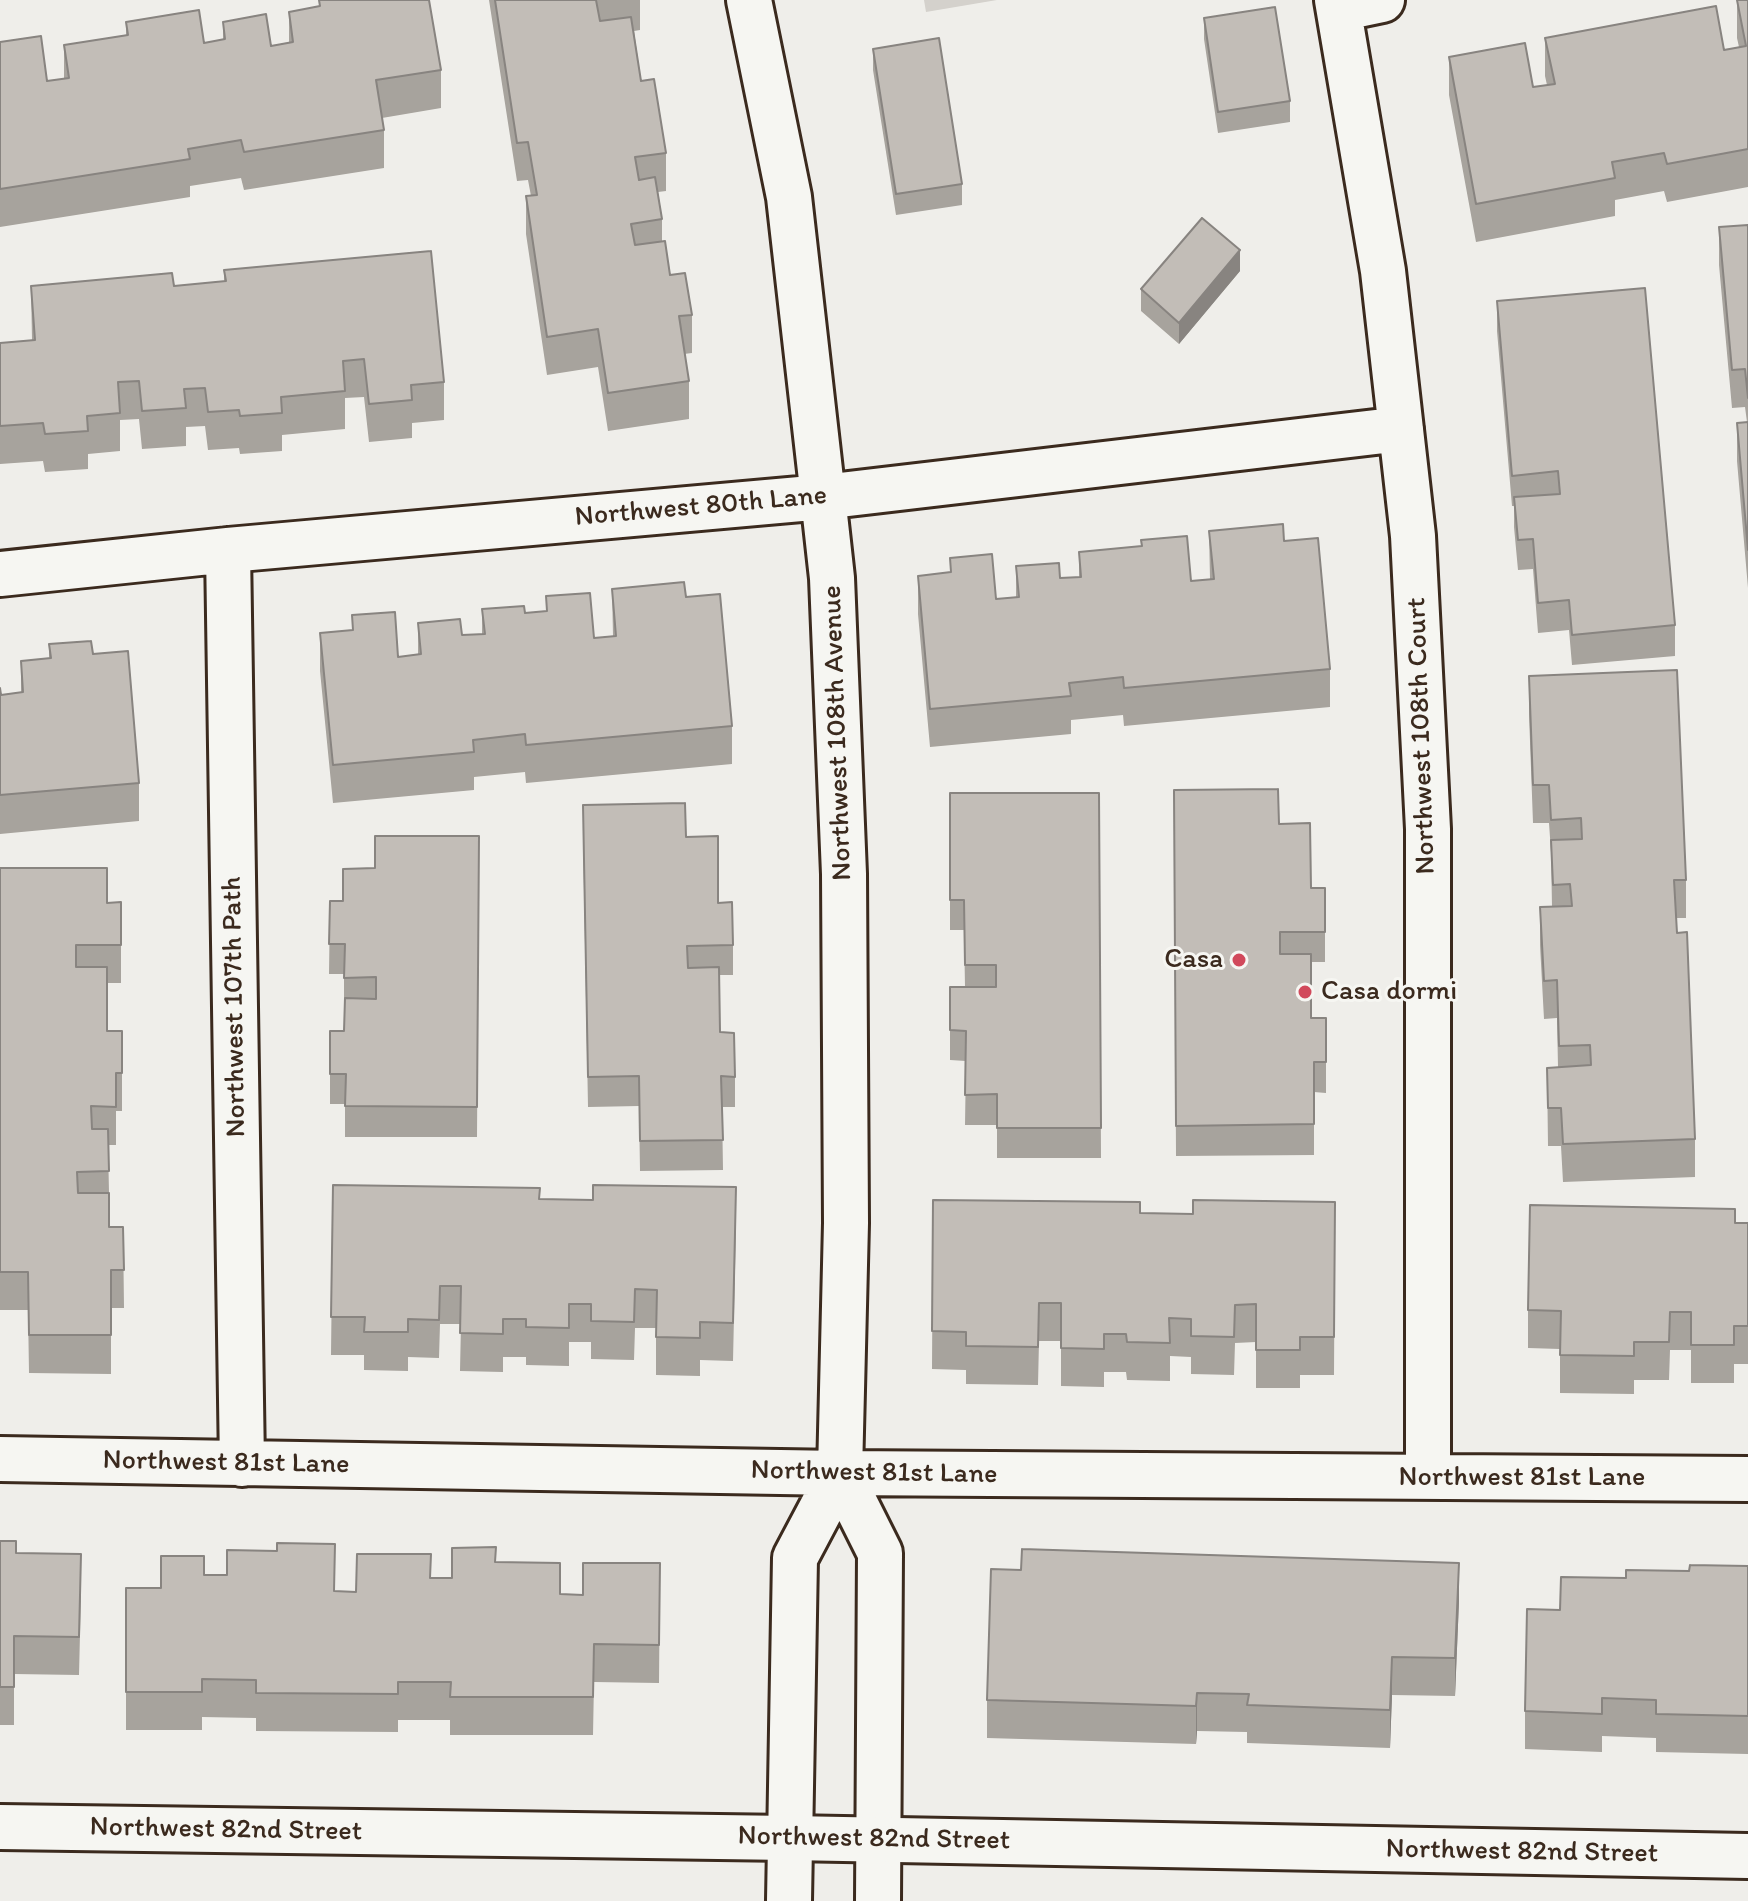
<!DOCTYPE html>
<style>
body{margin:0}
canvas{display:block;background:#efeeea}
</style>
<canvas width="1748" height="1901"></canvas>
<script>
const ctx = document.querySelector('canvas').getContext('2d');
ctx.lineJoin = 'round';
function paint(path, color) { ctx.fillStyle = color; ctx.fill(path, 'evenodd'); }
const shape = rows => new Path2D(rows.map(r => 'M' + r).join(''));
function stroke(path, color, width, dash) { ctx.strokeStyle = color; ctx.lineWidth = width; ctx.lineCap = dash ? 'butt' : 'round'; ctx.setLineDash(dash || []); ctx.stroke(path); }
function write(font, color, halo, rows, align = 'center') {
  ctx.font = font + ' Itim,sans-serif'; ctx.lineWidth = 6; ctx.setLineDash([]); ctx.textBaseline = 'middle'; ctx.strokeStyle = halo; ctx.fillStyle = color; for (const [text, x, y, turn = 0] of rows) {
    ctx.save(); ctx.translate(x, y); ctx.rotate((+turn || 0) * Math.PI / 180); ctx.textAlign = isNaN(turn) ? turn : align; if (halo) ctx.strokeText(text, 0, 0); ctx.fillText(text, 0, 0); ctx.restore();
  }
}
const green = shape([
 [924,0,997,0,926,12]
]);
const minor = shape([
 [749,0,789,197,823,497,832,578,844,874,846,1223,840,1473,795,1558,789,1901],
 [1337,0,1383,271,1413,536,1428,829,1428,1477],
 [1339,9,1382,0],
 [228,550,242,1464],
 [0,574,228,550,823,497,1401,429],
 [0,1459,840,1473,1748,1479],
 [840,1473,880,1553,878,1901]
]);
const tertiary = shape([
 [0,1827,790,1838,1748,1856]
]);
const wall = shape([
 [319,0,429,0,441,70,441,108,382,118,384,130,384,168,244,190,241,178,190,186,190,197,0,227,0,42,47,81,64,79,64,45,126,36,126,22,204,43,223,39,223,22,271,46,289,43,289,12,319,6],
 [489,0,640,0,640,30,634,31,641,81,666,153,666,191,658,192,662,219,662,241,670,275,692,315,692,353,684,354,689,381,689,419,608,431,598,367,547,375,526,234,526,196,531,196,528,180,517,181],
 [1737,0,1748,0,1748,187,1667,202,1664,191,1615,200,1615,216,1476,242,1449,95,1449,57,1533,87,1547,85,1545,76,1545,38,1724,50,1739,47,1737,38],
 [1204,18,1290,101,1290,122,1218,133,1204,39],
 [873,49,962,184,962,205,896,215,873,70],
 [1748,225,1748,588,1737,461,1737,423,1747,422,1745,407,1732,408,1719,265,1719,227],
 [224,270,444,382,444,420,412,423,412,438,369,442,364,397,345,398,345,429,282,435,282,451,240,454,239,448,208,450,205,426,186,427,186,446,142,449,139,419,120,420,120,451,88,454,88,469,45,472,43,461,0,464,0,343,32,340,31,286,174,286,224,281],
 [1240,271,1179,344,1141,311,1141,289],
 [1497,301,1675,625,1675,656,1572,665,1569,630,1538,633,1533,569,1518,570,1514,527,1514,506,1512,506,1497,331],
 [1209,531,1284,541,1330,669,1330,707,1124,726,1123,715,1071,720,1071,734,930,747,918,614,918,576,950,572,950,558,996,599,1016,597,1016,566,1060,578,1079,577,1079,552,1141,546,1141,540,1191,581,1210,579],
 [612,589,686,597,732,726,732,764,526,783,525,772,474,777,474,790,333,803,320,671,320,633,352,630,352,615,398,657,418,654,418,623,462,635,482,634,482,609,525,613,546,611,546,596,594,638,613,636],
 [49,644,93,654,139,783,139,821,0,834,0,688,1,695,21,692,21,661,49,658],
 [1529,676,1686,880,1686,918,1676,918,1695,1139,1695,1177,1563,1182,1561,1146,1548,1146,1547,1068,1558,1067,1557,1018,1544,1019,1540,945,1540,907,1552,907,1551,852,1549,823,1533,823,1529,714],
 [1174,790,1279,824,1311,888,1325,888,1325,962,1311,962,1311,1018,1326,1018,1326,1093,1314,1092,1314,1155,1176,1156],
 [950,793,1099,793,1101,1158,997,1158,997,1125,965,1125,966,1061,950,1060,950,987,965,987,964,930,950,930],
 [479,836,477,1137,345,1137,345,1104,330,1104,330,1031,344,1031,344,974,329,974,330,901,343,901,375,868],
 [583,836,686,837,718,903,733,945,733,975,719,975,720,1032,735,1077,735,1107,722,1107,723,1170,640,1171,639,1106,588,1107],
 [0,868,107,903,121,902,121,983,107,983,107,1031,122,1031,122,1111,116,1111,116,1145,108,1145,109,1193,109,1227,123,1227,124,1308,111,1308,111,1374,29,1373,28,1310,0,1310],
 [333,1185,540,1199,736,1225,733,1361,700,1360,700,1376,656,1375,656,1328,635,1328,634,1360,591,1359,591,1342,569,1342,569,1366,526,1365,526,1357,503,1357,503,1372,460,1371,461,1324,440,1324,439,1358,408,1357,408,1371,364,1370,364,1355,331,1355],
 [933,1200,1140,1213,1193,1214,1335,1202,1334,1375,1300,1375,1300,1388,1256,1388,1256,1342,1235,1343,1234,1375,1191,1374,1191,1357,1170,1356,1170,1381,1127,1380,1126,1372,1104,1372,1104,1387,1061,1386,1061,1341,1039,1341,1038,1385,966,1384,966,1370,932,1369],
 [1735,1223,1748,1223,1748,1364,1734,1364,1734,1383,1691,1383,1691,1350,1670,1350,1669,1380,1634,1380,1634,1394,1560,1393,1560,1349,1528,1348,1528,1310],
 [0,1541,16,1553,81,1592,79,1675,14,1674,14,1725,0,1725],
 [496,1562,560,1594,583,1595,660,1563,659,1683,594,1682,593,1735,450,1735,450,1720,398,1720,398,1732,256,1731,256,1718,202,1717,202,1730,126,1730,126,1588,161,1588,204,1575,335,1592,356,1592,431,1578,452,1578],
 [1748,1566,1748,1754,1656,1752,1656,1738,1602,1736,1602,1752,1525,1749,1525,1711,1560,1610,1626,1578],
 [1459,1601,1455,1696,1392,1695,1390,1748,1247,1743,1247,1732,1197,1731,1196,1744,987,1738,987,1700]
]);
const shadedWall = shape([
 [1240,250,1240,271,1179,344,1179,323],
 [1459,1563,1459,1601,1455,1696,1455,1658],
 [1392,1657,1392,1695,1390,1748,1390,1710],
 [1197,1693,1197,1731,1196,1744,1196,1706]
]);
const building = shape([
 [319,0,429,0,441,70,376,80,384,130,244,152,241,140,188,149,190,159,0,189,0,42,41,36,47,81,69,78,64,45,128,35,126,22,199,10,204,43,225,39,223,22,266,14,271,46,293,42,289,12,320,6,319,0],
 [495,0,596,0,600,21,631,17,641,81,654,79,666,153,635,157,639,180,655,177,662,219,631,224,635,245,665,241,670,275,685,273,692,315,679,316,689,381,608,393,598,329,547,337,526,196,537,195,528,142,517,143,495,0],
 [1737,0,1748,0,1748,149,1667,164,1664,153,1612,162,1615,178,1476,204,1449,57,1525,43,1533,87,1555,84,1545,38,1716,6,1724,50,1746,46,1737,0],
 [1275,7,1290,101,1218,112,1204,18,1275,7],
 [939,38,962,184,896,194,873,49,939,38],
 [1202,218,1240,250,1179,323,1141,289,1202,218],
 [1748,225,1748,398,1745,369,1732,370,1719,227,1748,225],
 [431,251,444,382,411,385,412,400,369,404,364,359,343,361,345,391,281,397,282,413,240,416,239,410,208,412,205,388,184,389,186,408,142,411,139,381,118,382,120,413,87,416,88,431,45,434,43,423,0,426,0,343,35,340,31,286,172,273,174,286,226,281,224,270,431,251],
 [1645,288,1675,625,1572,635,1569,600,1538,603,1533,539,1518,540,1514,497,1560,494,1558,471,1512,476,1497,301,1645,288],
 [1748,422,1748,550,1737,423,1748,422],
 [1283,524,1284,541,1318,538,1330,669,1124,688,1123,677,1069,683,1071,696,930,709,918,576,951,572,950,558,992,554,996,599,1019,597,1016,566,1059,563,1060,578,1081,577,1079,552,1142,546,1141,540,1187,536,1191,581,1214,579,1209,531,1283,524],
 [684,582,686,597,720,594,732,726,526,745,525,734,473,740,474,752,333,765,320,633,353,630,352,615,395,612,398,657,421,654,418,623,460,619,462,635,485,634,482,609,524,606,525,613,547,611,546,596,590,593,594,638,616,636,612,589,684,582],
 [91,641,93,654,128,651,139,783,0,795,0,688,1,695,23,692,21,661,51,658,49,644,91,641],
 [1677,670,1686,880,1674,880,1677,933,1687,932,1695,1139,1563,1144,1561,1108,1548,1108,1547,1068,1591,1065,1590,1045,1559,1046,1557,980,1544,981,1540,907,1572,906,1570,884,1553,885,1551,840,1582,839,1581,818,1551,820,1549,785,1533,785,1529,676,1677,670],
 [1278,789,1279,824,1310,823,1311,888,1325,888,1325,932,1280,932,1280,954,1311,954,1311,1018,1326,1018,1326,1062,1314,1062,1314,1124,1176,1126,1174,790,1278,789],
 [950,793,1099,793,1101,1128,997,1128,997,1094,965,1095,966,1031,950,1030,950,987,996,987,996,965,965,965,964,900,950,900,950,793],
 [685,803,686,837,718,836,718,903,732,902,733,945,687,946,688,968,719,967,720,1032,734,1033,735,1077,721,1076,723,1140,640,1141,639,1076,588,1077,583,805,685,803],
 [375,836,479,836,477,1107,345,1106,346,1074,330,1074,330,1031,344,1031,345,998,376,999,376,977,344,978,345,944,329,944,330,901,343,901,343,869,375,868,375,836],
 [0,868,107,868,107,903,121,902,121,945,76,945,76,967,107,967,107,1031,122,1031,122,1073,116,1073,116,1107,91,1106,92,1129,108,1129,109,1171,77,1172,78,1193,109,1193,109,1227,123,1227,124,1270,111,1270,111,1335,29,1335,28,1272,0,1272,0,868],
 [333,1185,540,1188,539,1199,593,1200,593,1185,736,1187,733,1323,700,1322,700,1338,656,1337,657,1290,635,1289,634,1322,591,1321,591,1304,569,1304,569,1328,526,1327,526,1319,503,1319,503,1334,460,1333,461,1286,440,1286,439,1320,408,1319,408,1332,364,1332,365,1317,331,1317,333,1185],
 [933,1200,1140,1202,1140,1213,1193,1214,1193,1200,1335,1202,1334,1337,1300,1337,1300,1350,1256,1350,1256,1304,1235,1305,1234,1337,1191,1336,1191,1319,1169,1318,1170,1343,1127,1342,1126,1334,1104,1334,1104,1349,1061,1348,1061,1303,1039,1303,1038,1347,966,1346,966,1332,932,1331,933,1200],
 [1530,1205,1735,1209,1735,1223,1748,1223,1748,1326,1734,1326,1734,1345,1691,1345,1691,1312,1670,1312,1669,1342,1634,1342,1634,1356,1560,1355,1561,1311,1528,1310,1530,1205],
 [0,1541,16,1541,16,1553,81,1554,79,1637,14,1636,14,1687,0,1687,0,1541],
 [277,1543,335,1544,334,1591,356,1592,357,1554,431,1554,430,1578,452,1578,452,1548,496,1547,495,1562,560,1563,560,1594,583,1595,583,1563,660,1563,659,1645,594,1644,593,1697,450,1697,451,1682,398,1682,398,1694,256,1693,256,1680,202,1679,202,1692,126,1692,126,1588,161,1588,161,1556,204,1556,204,1575,227,1575,227,1550,277,1551,277,1543],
 [1022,1549,1459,1563,1455,1658,1392,1657,1390,1710,1247,1705,1249,1694,1197,1693,1196,1706,987,1700,991,1569,1021,1570,1022,1549],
 [1690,1565,1748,1566,1748,1716,1656,1714,1656,1700,1602,1698,1602,1714,1525,1711,1527,1609,1560,1610,1561,1577,1626,1578,1626,1570,1689,1571,1690,1565]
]);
const markers = [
 [1239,960,8,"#d1495b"],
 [1305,992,8,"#d1495b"]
];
const streetNames = [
 ["Northwest 80th Lane",701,507,-5],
 ["Northwest 108th Avenue",838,733,-92],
 ["Northwest 108th Court",1422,736,-92],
 ["Northwest 107th Path",235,1007,-91],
 ["Northwest 81st Lane",226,1463,1],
 ["Northwest 81st Lane",874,1473,1],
 ["Northwest 81st Lane",1522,1478],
 ["Northwest 82nd Street",226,1830,1],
 ["Northwest 82nd Street",874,1839,1],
 ["Northwest 82nd Street",1522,1852,1]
];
const poiNames = [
 ["Casa",1223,960],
 ["Casa dormi",1321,992,"left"]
];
paint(green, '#d4d1cc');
stroke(minor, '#3b2a1e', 50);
stroke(tertiary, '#3b2a1e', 50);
stroke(minor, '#f6f6f2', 44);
stroke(tertiary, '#f6f6f2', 44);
paint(wall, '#a7a39d');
paint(shadedWall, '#888480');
paint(building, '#c2bdb7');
stroke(building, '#888480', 2);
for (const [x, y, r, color] of markers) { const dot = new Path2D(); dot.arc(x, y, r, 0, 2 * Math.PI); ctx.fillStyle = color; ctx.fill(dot); stroke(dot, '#f6f6f2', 3); }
write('28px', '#3b2a1e', '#f6f6f2', streetNames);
write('28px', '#3b2a1e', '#f6f6f2', poiNames, 'right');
</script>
